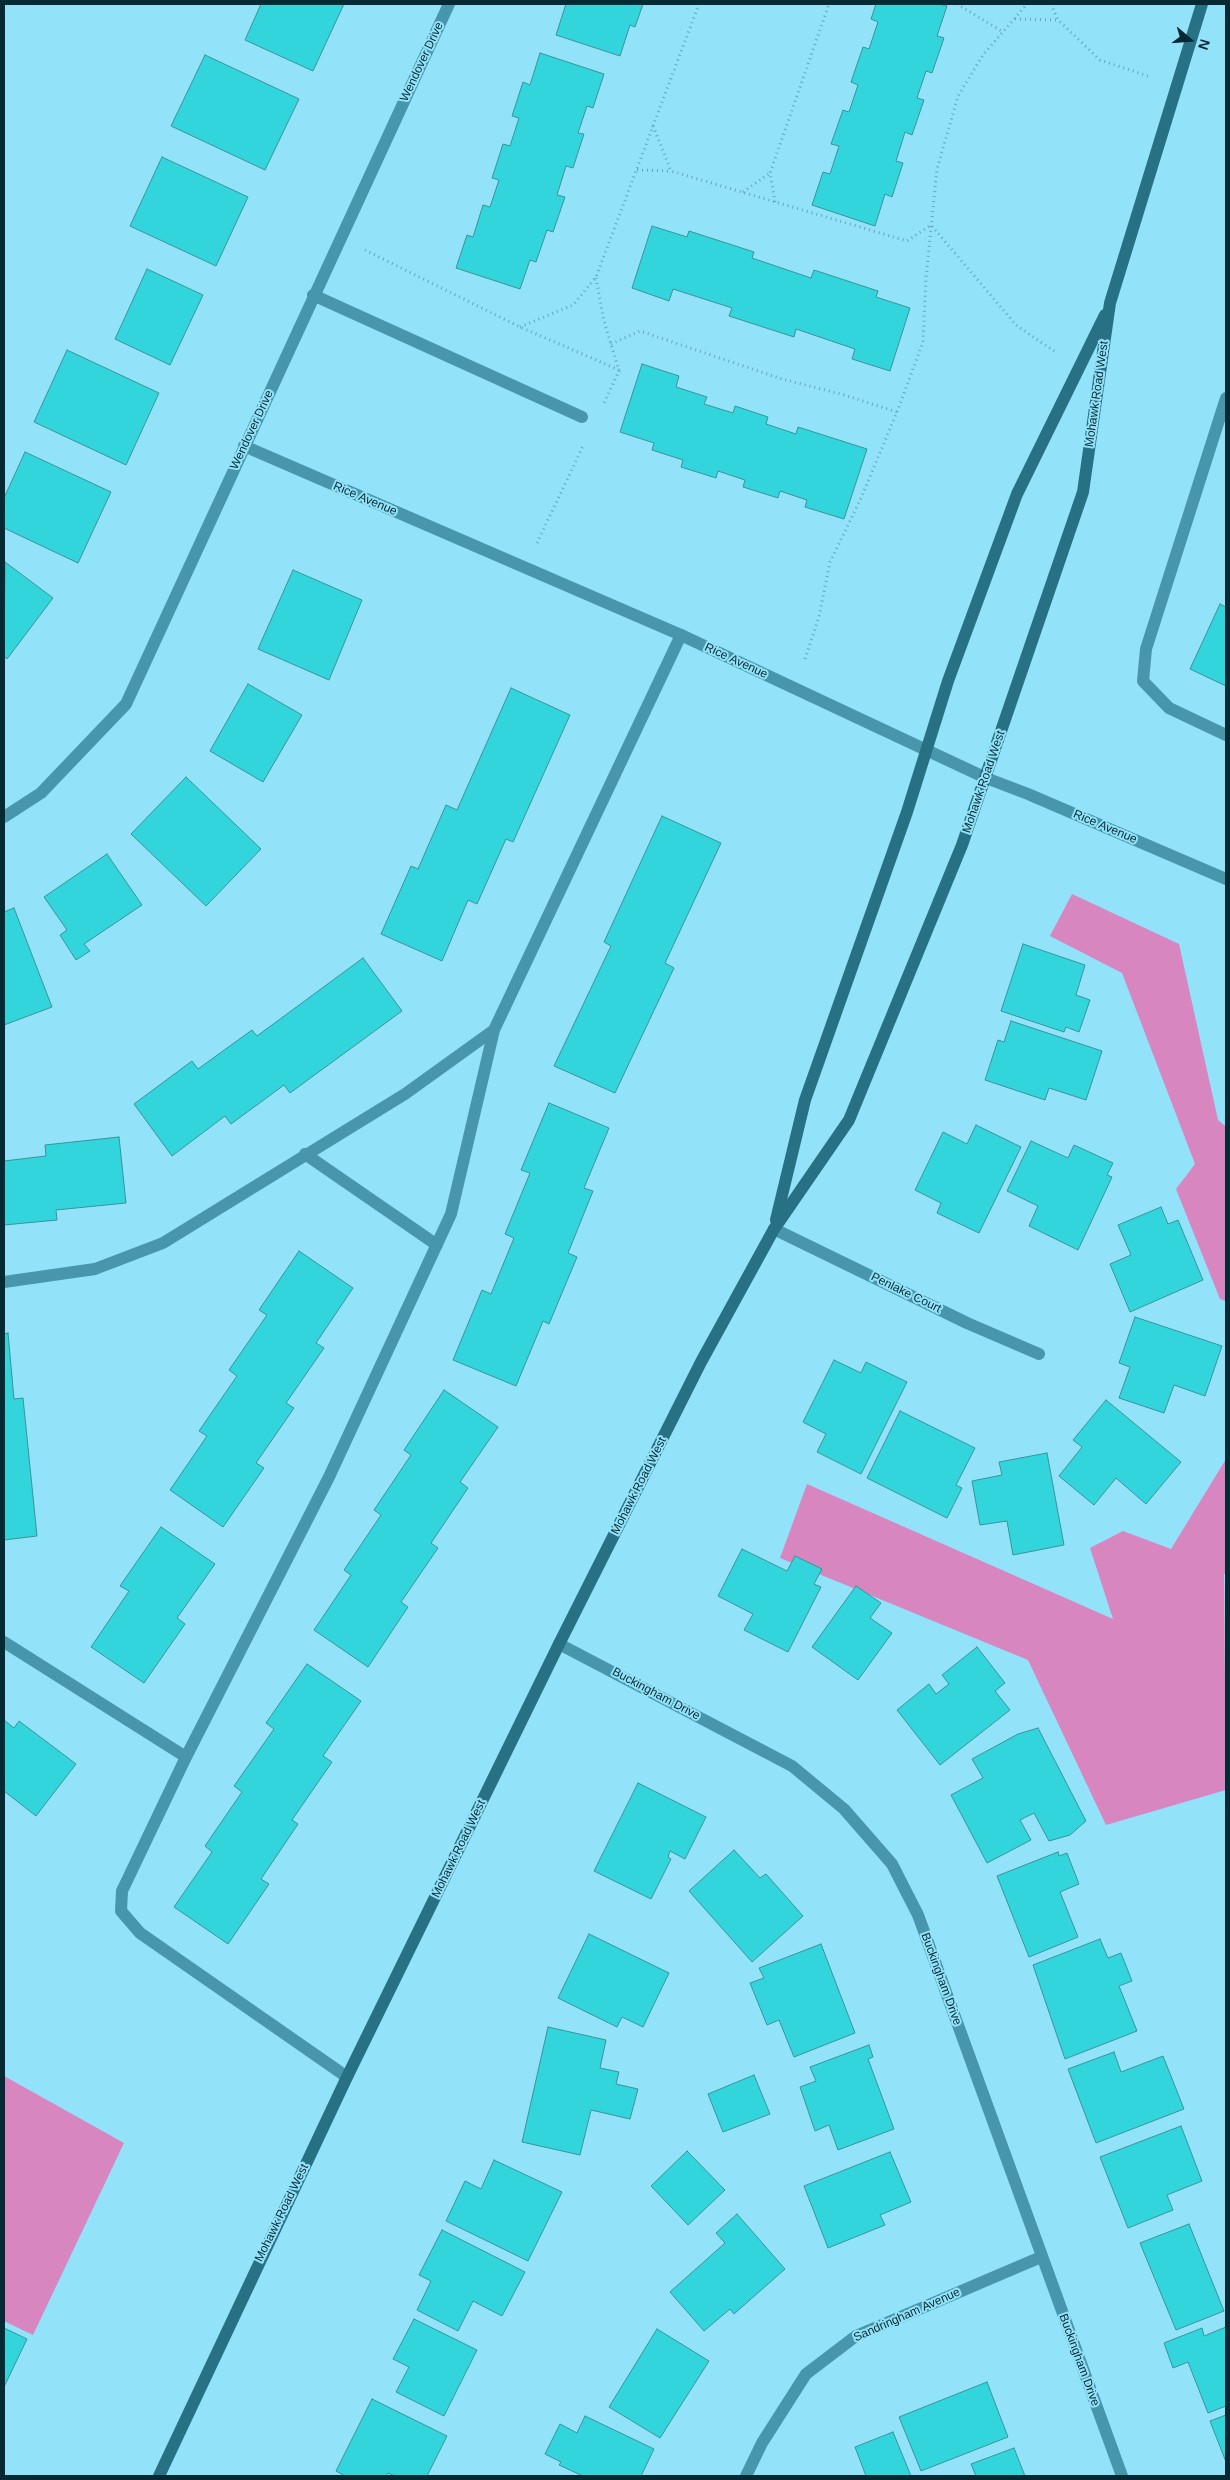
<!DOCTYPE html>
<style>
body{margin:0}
#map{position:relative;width:1230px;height:2480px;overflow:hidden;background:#92e2fa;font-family:Helvetica,sans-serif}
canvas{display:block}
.frame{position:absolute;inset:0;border:5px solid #062a33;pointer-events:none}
.north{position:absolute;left:1165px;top:15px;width:50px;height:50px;-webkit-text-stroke:4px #92e2fa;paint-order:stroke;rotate:108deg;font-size:14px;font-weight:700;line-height:20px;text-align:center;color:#062a33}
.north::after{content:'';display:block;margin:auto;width:18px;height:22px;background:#062a33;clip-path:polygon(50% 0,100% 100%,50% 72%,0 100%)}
</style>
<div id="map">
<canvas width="1230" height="2480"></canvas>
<div class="frame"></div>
<div class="north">N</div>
</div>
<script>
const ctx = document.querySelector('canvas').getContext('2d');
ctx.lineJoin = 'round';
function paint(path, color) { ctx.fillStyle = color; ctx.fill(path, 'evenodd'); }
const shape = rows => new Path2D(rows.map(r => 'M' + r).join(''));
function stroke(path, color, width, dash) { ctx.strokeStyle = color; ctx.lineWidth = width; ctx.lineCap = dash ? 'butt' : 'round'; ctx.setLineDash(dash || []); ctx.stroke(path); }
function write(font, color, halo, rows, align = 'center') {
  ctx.font = font + ' Helvetica,sans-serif'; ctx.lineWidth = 4; ctx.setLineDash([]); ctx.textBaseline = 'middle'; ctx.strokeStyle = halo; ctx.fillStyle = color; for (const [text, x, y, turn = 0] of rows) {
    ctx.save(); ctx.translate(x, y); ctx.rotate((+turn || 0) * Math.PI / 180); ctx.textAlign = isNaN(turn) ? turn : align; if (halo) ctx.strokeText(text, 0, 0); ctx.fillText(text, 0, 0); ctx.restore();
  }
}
const green = shape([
 [1072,894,1179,944,1218,1120,1226,1127,1226,1301,1220,1299,1176,1189,1195,1164,1122,973,1050,936],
 [1226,1459,1226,1574,1224,1574,1226,1790,1106,1825,1028,1660,780,1558,807,1484,1113,1619,1090,1548,1123,1531,1171,1549],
 [4,2076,124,2143,33,2335,4,2321]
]);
const building = shape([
 [261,4,344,4,313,71,245,40,261,4],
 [566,4,643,4,635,27,630,25,620,56,556,35,566,4],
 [876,4,938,4,947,6,937,36,944,38,932,73,926,71,917,98,924,100,912,135,905,132,896,161,903,163,892,197,885,194,875,226,812,205,823,172,830,174,839,146,831,144,843,110,849,112,858,85,851,82,863,47,869,49,878,22,871,19,876,4],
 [540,53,604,74,593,108,587,106,578,133,584,134,573,168,566,166,557,195,565,197,553,232,547,230,536,262,530,260,520,289,456,268,467,235,473,237,483,205,490,207,499,180,492,178,503,144,510,146,519,118,512,116,523,82,530,85,540,53],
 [205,55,299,99,265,170,171,126,205,55],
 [162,157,248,197,216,266,130,226,162,157],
 [652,226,687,237,689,231,754,252,752,258,811,278,814,270,878,291,876,297,910,308,890,371,852,359,855,349,796,329,794,337,729,316,732,308,673,289,669,301,632,288,652,226],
 [147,269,203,295,170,365,115,339,147,269],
 [67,350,159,393,126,465,34,422,67,350],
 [642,364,679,376,676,387,707,397,704,404,733,413,735,406,768,417,766,424,796,434,798,427,867,449,844,519,805,507,807,500,780,491,778,498,743,487,745,480,718,471,716,478,681,467,683,460,652,450,654,443,620,432,642,364],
 [25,452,111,492,78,563,4,528,4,498,25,452],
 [5,562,53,598,7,659,4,656,5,562],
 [293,570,362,600,329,680,258,649,293,570],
 [1220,604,1226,607,1226,686,1190,669,1220,604],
 [248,684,302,715,263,782,210,751,248,684],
 [511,688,570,715,513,842,506,839,477,904,468,900,442,961,381,934,411,866,418,869,446,805,457,810,511,688],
 [186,777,261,849,206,906,131,834,186,777],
 [662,816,721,843,665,963,674,968,615,1093,554,1066,611,946,604,942,662,816],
 [107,854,142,905,84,944,90,951,76,960,60,935,67,930,44,897,107,854],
 [14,908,52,1007,4,1025,4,912,14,908],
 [1023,944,1085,965,1076,995,1090,1000,1079,1032,1066,1027,1064,1032,1001,1011,1023,944],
 [363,958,402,1011,290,1093,284,1085,231,1124,225,1116,172,1156,134,1104,192,1061,198,1069,252,1030,257,1036,363,958],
 [1011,1021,1102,1051,1086,1100,1049,1088,1045,1100,985,1080,998,1040,1004,1042,1011,1021],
 [549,1103,609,1128,584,1188,593,1191,568,1253,577,1257,549,1324,543,1321,516,1386,453,1360,482,1290,491,1294,514,1238,505,1234,530,1173,521,1170,549,1103],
 [976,1125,1021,1147,979,1233,937,1213,941,1203,915,1190,943,1132,967,1144,976,1125],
 [119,1137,126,1203,56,1210,57,1220,4,1225,4,1161,46,1156,45,1145,119,1137],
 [1031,1141,1068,1158,1074,1145,1113,1163,1107,1175,1112,1177,1078,1250,1029,1226,1038,1206,1007,1191,1031,1141],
 [1161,1207,1168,1224,1178,1220,1203,1280,1130,1312,1110,1264,1131,1255,1118,1225,1161,1207],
 [299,1251,353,1288,316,1343,324,1348,286,1403,294,1408,256,1463,264,1468,223,1527,170,1490,207,1436,199,1431,237,1376,229,1370,267,1315,259,1310,299,1251],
 [1135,1317,1222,1346,1205,1396,1174,1385,1164,1413,1119,1398,1130,1367,1119,1363,1135,1317],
 [8,1333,14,1399,23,1398,37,1536,4,1540,4,1334,8,1333],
 [834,1360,861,1373,866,1362,907,1382,861,1474,817,1452,826,1434,803,1422,834,1360],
 [444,1390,498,1427,460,1482,468,1488,431,1543,438,1548,401,1602,408,1607,368,1667,314,1630,351,1575,344,1570,381,1515,374,1510,411,1455,404,1450,444,1390],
 [1106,1400,1181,1462,1146,1504,1116,1478,1094,1505,1059,1476,1082,1447,1073,1440,1106,1400],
 [900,1411,975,1448,956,1485,962,1488,947,1518,867,1478,900,1411],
 [1047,1453,1064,1545,1013,1555,1007,1521,980,1525,972,1481,1002,1475,999,1462,1047,1453],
 [161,1527,215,1564,177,1618,185,1624,144,1683,91,1647,129,1591,120,1586,161,1527],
 [742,1549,787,1571,795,1556,822,1569,814,1584,821,1587,788,1652,744,1630,753,1614,718,1596,742,1549],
 [856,1586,881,1603,870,1618,892,1633,858,1680,812,1647,856,1586],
 [977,1647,1005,1683,995,1691,1010,1710,940,1765,897,1710,929,1684,936,1694,949,1684,942,1675,977,1647],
 [307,1664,361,1701,323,1756,332,1762,292,1820,298,1824,261,1879,269,1884,228,1944,174,1907,212,1852,205,1846,242,1792,234,1786,274,1729,266,1723,307,1664],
 [4,1720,14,1728,19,1721,76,1764,36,1816,4,1791,4,1720],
 [1038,1728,1086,1821,1070,1835,1049,1841,1034,1813,1020,1820,1031,1840,987,1863,951,1795,983,1778,972,1759,1018,1734,1038,1728],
 [638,1783,706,1817,685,1859,670,1851,668,1857,671,1859,651,1899,594,1871,638,1783],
 [734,1850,760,1878,766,1874,803,1916,752,1962,689,1891,734,1850],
 [1058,1852,1059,1856,1067,1853,1079,1884,1060,1892,1078,1937,1029,1957,997,1876,1058,1852],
 [589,1934,669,1973,643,2027,622,2017,617,2027,558,1998,589,1934],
 [1100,1939,1108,1958,1121,1953,1132,1981,1119,1986,1137,2031,1065,2059,1033,1965,1100,1939],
 [821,1944,855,2033,794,2057,779,2020,767,2025,750,1983,764,1978,759,1968,821,1944],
 [548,2027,606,2040,600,2068,619,2072,616,2084,638,2089,630,2119,591,2110,580,2155,522,2142,548,2027],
 [869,2045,873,2057,868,2059,894,2129,838,2150,829,2125,815,2131,800,2087,816,2081,810,2067,869,2045],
 [1114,2052,1121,2072,1163,2056,1184,2109,1096,2143,1068,2069,1114,2052],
 [754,2075,770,2114,723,2132,708,2094,754,2075],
 [1181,2126,1202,2181,1167,2195,1173,2210,1128,2228,1100,2157,1181,2126],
 [687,2151,725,2190,688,2225,651,2186,687,2151],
 [890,2152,911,2202,880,2215,885,2225,828,2248,804,2186,890,2152],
 [494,2160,562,2192,528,2261,446,2221,465,2181,481,2189,494,2160],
 [737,2214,785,2269,734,2314,730,2309,704,2331,670,2292,725,2243,716,2233,737,2214],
 [1189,2224,1224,2311,1176,2330,1140,2243,1189,2224],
 [442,2230,525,2272,502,2316,473,2301,458,2331,417,2310,431,2281,419,2275,442,2230],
 [414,2319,477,2350,444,2416,396,2392,409,2367,393,2359,414,2319],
 [1226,2327,1226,2406,1208,2413,1188,2362,1173,2368,1164,2343,1202,2328,1204,2336,1226,2327],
 [4,2328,27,2339,4,2387,4,2328],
 [657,2329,709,2361,660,2438,609,2407,657,2329],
 [987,2382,1008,2437,921,2471,899,2417,987,2382],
 [372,2399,447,2436,427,2476,395,2476,388,2473,386,2476,345,2476,336,2471,372,2399],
 [1226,2415,1226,2462,1210,2421,1226,2415],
 [585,2416,654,2449,641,2476,583,2476,559,2465,561,2462,545,2454,560,2424,577,2433,585,2416],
 [893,2432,911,2476,866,2476,855,2447,893,2432],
 [1014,2448,1025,2476,976,2476,971,2464,1014,2448]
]);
const path = shape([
 [957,4,1003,32],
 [1051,4,1058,20,1100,60,1151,77],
 [1015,19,1058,20],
 [653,126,671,171,907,241,931,225,1016,325,1057,353],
 [637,170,671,171],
 [743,192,770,173],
 [775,202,770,173,829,4],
 [365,250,520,327,619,370],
 [596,278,604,321,619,371,604,403],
 [520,327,573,305,596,277,699,4],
 [611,344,640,331,782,379,844,395,897,412,861,498,830,562,819,617,804,662],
 [897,412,923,342,926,278,937,169,958,96,983,55,1027,4],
 [537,543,584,444]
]);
const service = shape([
 [313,295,582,417],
 [1226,398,1146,649,1143,681,1169,708,1226,735],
 [305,1154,437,1245],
 [4,1282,95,1269,163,1243,405,1094,494,1030,681,635],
 [4,1642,186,1757],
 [347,2077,140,1933,121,1911,122,1891,186,1757,329,1477,451,1214,494,1030]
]);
const minor = shape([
 [244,446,681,635,986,778,1028,794,1226,879],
 [4,817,41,793,126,704,449,4],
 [774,1229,967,1323,1039,1354],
 [559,1644,792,1766,844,1809,892,1864,918,1915,1122,2476],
 [746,2476,762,2443,806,2374,856,2336,1041,2257]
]);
const secondary = shape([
 [776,1220,805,1100,907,812,948,681,1017,494,1105,315],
 [159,2476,347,2077,559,1644,701,1362,774,1229,849,1120,962,845,1083,492,1110,303,1202,4]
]);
const streetNames = [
 ["Wendover Drive",422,62,-65],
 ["Mohawk Road West",1097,394,-82],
 ["Wendover Drive",252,430,-65],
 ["Rice Avenue",365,499,23],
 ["Rice Avenue",736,661,25],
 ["Mohawk Road West",984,782,-71],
 ["Rice Avenue",1105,827,23],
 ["Penlake Court",906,1293,26],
 ["Mohawk Road West",639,1486,-63],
 ["Buckingham Drive",656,1694,28],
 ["Mohawk Road West",459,1849,-64],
 ["Buckingham Drive",941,1979,70],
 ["Mohawk Road West",282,2213,-64],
 ["Sandringham Avenue",907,2315,-24],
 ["Buckingham Drive",1079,2360,70]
];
paint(green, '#d886bf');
paint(building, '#32d5db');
stroke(building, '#399497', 1);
stroke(path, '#65a7ba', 3, [1, 4]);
stroke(service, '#4796ac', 12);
stroke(minor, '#4796ac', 12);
stroke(secondary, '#287083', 12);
write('12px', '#062a33', '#92e2fa', streetNames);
</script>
